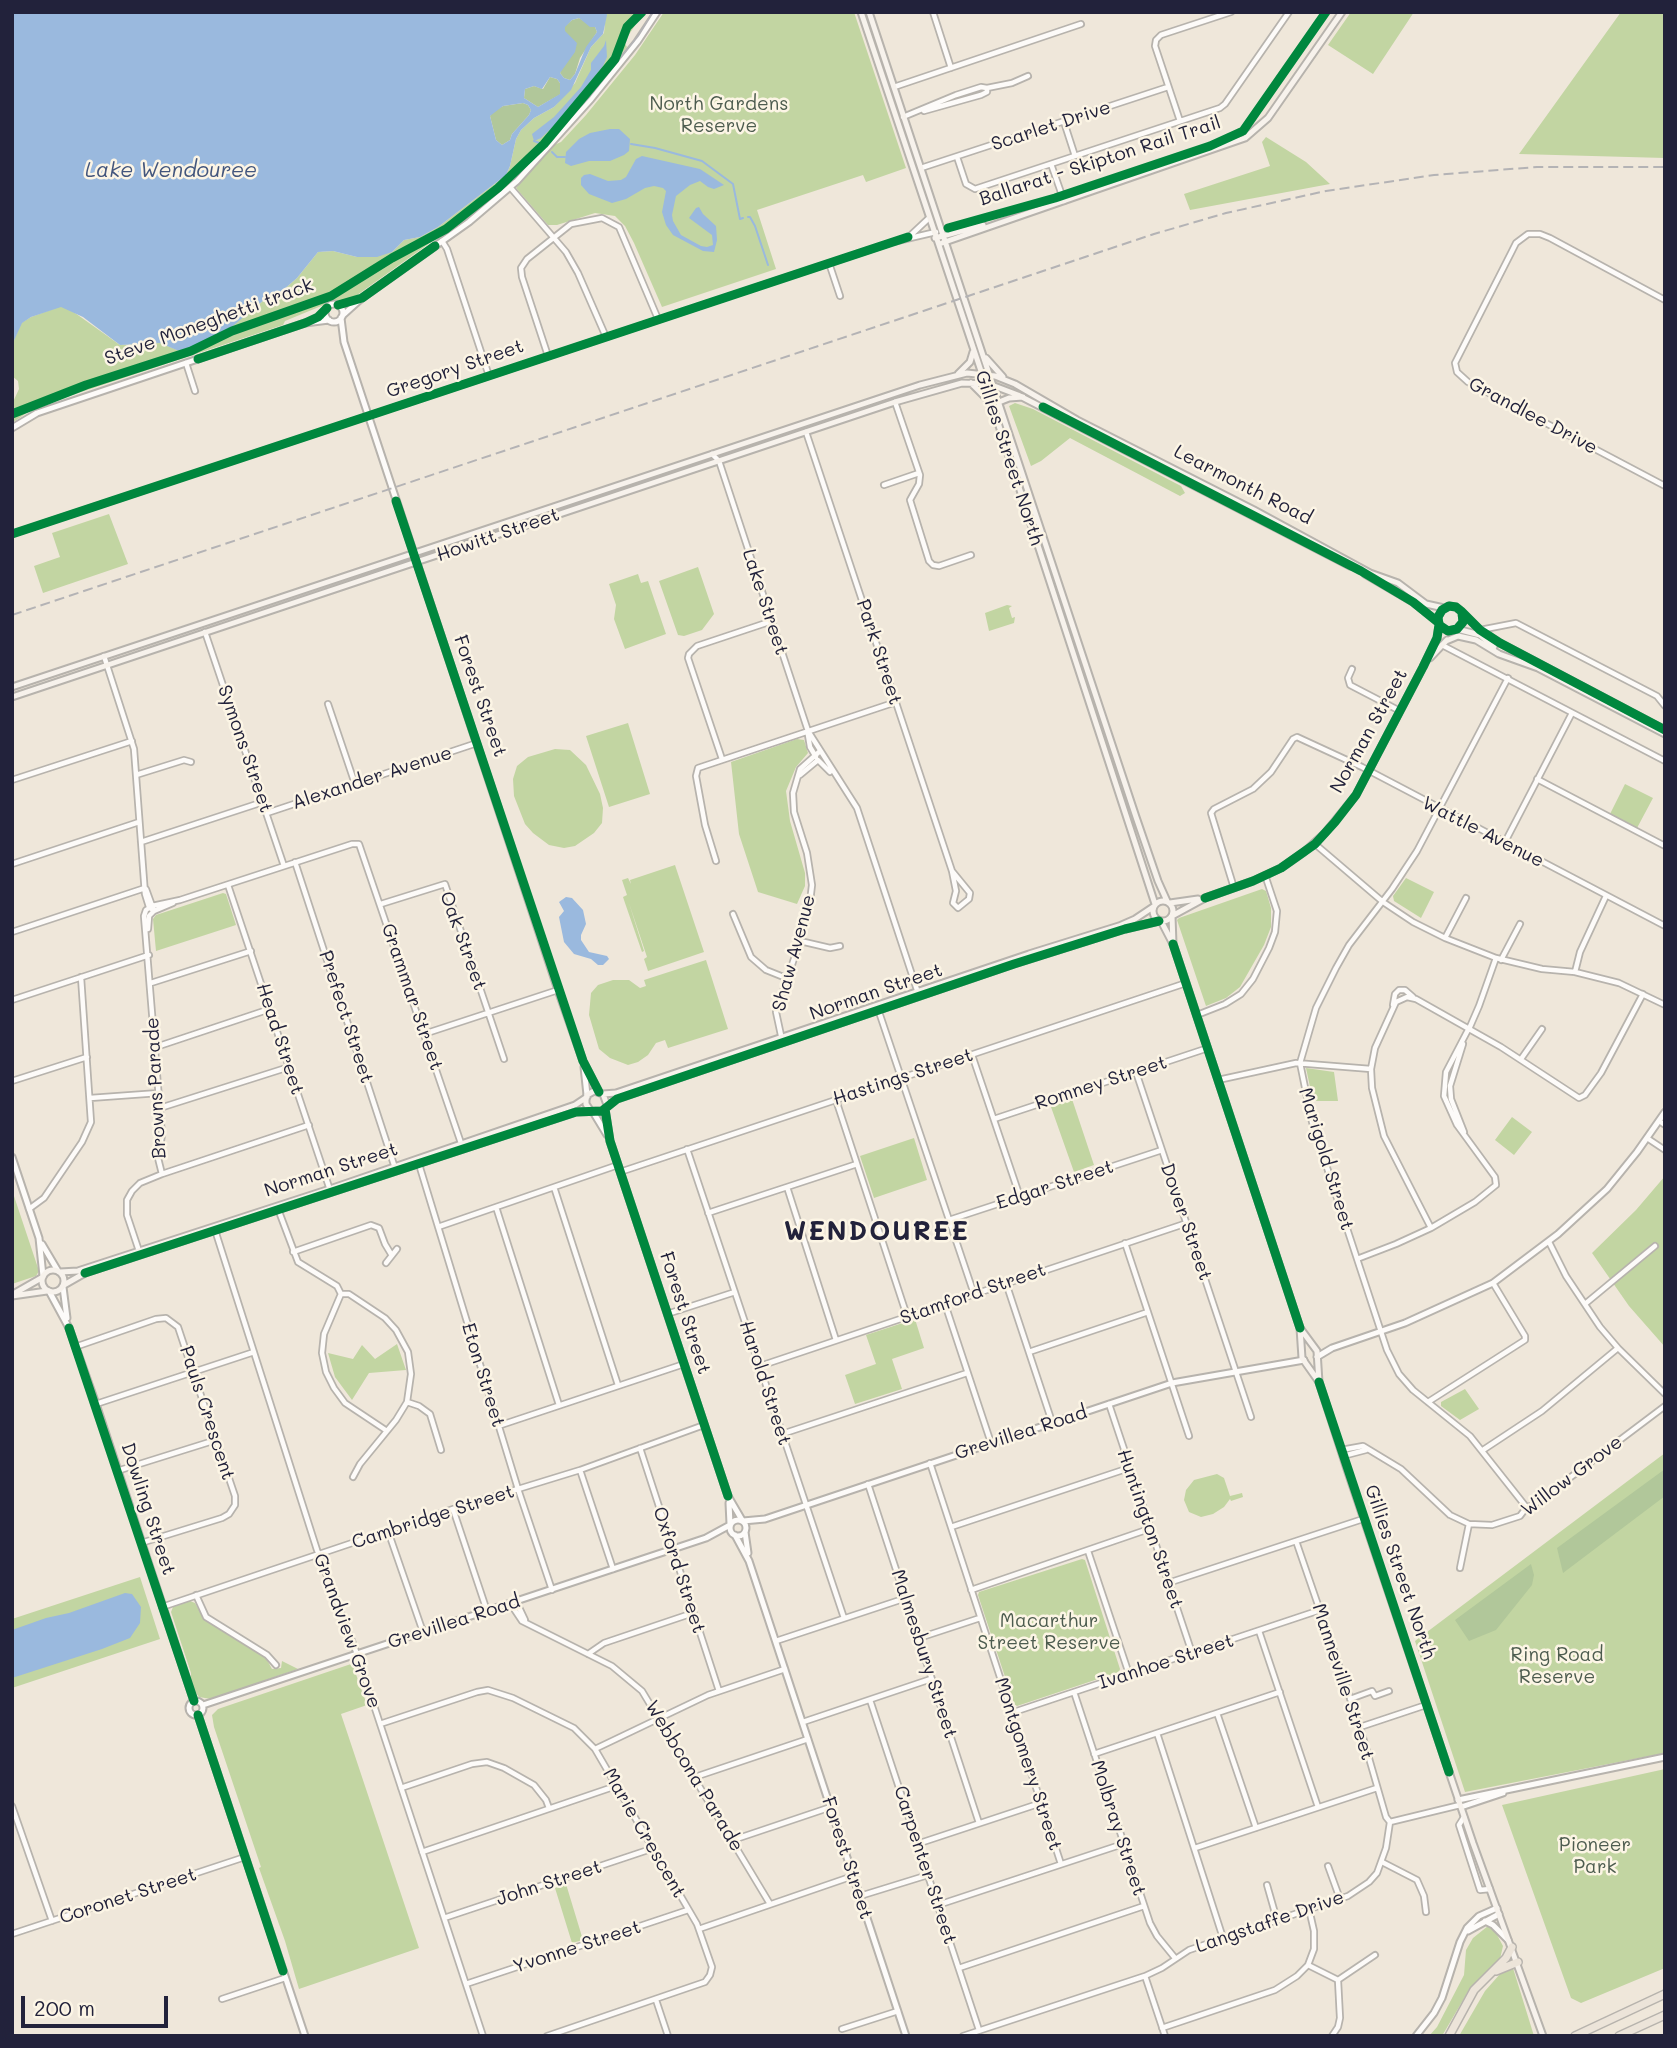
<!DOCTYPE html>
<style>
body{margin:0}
#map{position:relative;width:1677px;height:2048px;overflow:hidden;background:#efe7da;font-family:Mali,sans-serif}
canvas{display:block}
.frame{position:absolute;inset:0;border:14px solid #22223b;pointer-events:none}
.scale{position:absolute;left:21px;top:1996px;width:147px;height:32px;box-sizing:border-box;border:4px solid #22223b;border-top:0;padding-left:9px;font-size:21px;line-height:24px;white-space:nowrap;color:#22223b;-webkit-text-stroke:5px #fcf5e5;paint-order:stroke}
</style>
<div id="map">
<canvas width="1677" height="2048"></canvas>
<div class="frame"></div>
<div class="scale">200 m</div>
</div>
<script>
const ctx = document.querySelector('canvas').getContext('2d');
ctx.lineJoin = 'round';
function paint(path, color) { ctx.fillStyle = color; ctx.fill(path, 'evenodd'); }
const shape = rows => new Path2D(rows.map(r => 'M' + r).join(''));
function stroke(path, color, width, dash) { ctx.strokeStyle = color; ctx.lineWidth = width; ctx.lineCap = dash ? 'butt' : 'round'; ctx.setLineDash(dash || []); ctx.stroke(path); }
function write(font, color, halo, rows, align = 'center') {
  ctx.font = font + ' Mali,sans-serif'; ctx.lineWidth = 5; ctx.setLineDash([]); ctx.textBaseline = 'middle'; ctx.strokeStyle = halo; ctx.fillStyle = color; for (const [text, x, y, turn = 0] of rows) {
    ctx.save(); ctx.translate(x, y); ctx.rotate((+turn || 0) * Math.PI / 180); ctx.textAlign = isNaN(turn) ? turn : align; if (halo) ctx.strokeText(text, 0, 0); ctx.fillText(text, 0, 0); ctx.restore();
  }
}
const green = shape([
 [606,12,644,12,624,42,627,47,581,104,512,181,497,195,353,298,331,302,285,321,283,325,42,405,28,412,12,423,12,404,19,389,18,381,12,376,12,345,21,323,31,317,61,306,68,308,120,345,160,343,180,351,248,314,264,300,282,291,297,278,318,252,333,251,357,257,392,252,404,240,420,237,438,227,506,175,510,166,516,139,521,130,534,118,554,107,575,83,591,47,604,33],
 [664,12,854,12,906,168,866,182,863,175,757,210,776,269,662,307,634,243,625,226,615,216,595,213,557,225,548,225,516,188,554,145,561,142,586,115,635,55],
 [1351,12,1414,12,1373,74,1328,45],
 [1621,12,1665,12,1665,158,1519,154],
 [1266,137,1306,162,1330,184,1190,210,1184,194,1270,166,1262,142],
 [1015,403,1033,409,1181,486,1185,493,1180,496,1070,438,1041,461,1031,466,1009,406],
 [109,514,128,564,43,593,34,566,60,557,52,533],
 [698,567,714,614,702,630,684,636,678,635,659,581],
 [638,574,641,583,648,581,666,634,625,649,614,619,616,605,609,584],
 [1007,605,1012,606,1009,608,1012,618,1015,617,1014,623,989,631,985,613],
 [628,723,650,794,609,807,586,736],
 [797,739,804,740,808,753,796,767,786,791,790,821,805,873,805,886,797,904,758,892,739,834,731,762],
 [555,749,570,750,586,765,600,794,603,808,602,823,594,833,575,846,564,848,549,845,533,833,525,824,514,796,513,779,517,766,528,757],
 [1625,784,1653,798,1637,828,1610,814],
 [675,865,704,952,648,971,644,959,647,957,629,903,644,951,642,952,625,903,623,897,627,895,622,880,628,878,631,884,630,880],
 [1406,878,1434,892,1421,918,1394,901,1393,896],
 [1262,889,1266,891,1271,908,1271,927,1264,945,1240,987,1226,998,1206,1006,1177,920,1179,918],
 [223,893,226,894,236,925,156,951,153,919,156,915],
 [706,960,728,1029,668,1048,665,1040,656,1043,648,1055,638,1062,628,1065,610,1058,599,1049,589,1015,591,993,598,985,613,980,629,980,640,988,646,986,644,980],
 [1306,1068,1334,1072,1338,1101,1313,1101],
 [1072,1099,1094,1165,1074,1172,1051,1107],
 [1512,1117,1532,1132,1514,1155,1495,1140],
 [914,1138,927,1180,874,1198,860,1156],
 [1665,1176,1665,1347,1629,1306,1592,1253,1636,1210],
 [12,1190,39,1271,36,1276,12,1284],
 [915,1319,924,1348,892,1359,902,1389,855,1404,845,1375,876,1364,866,1335],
 [397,1344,406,1370,369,1373,352,1400,335,1377,328,1353,353,1359,362,1345,375,1359],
 [1465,1389,1479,1409,1460,1420,1441,1406,1441,1402],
 [1665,1453,1665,1753,1465,1792,1415,1641],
 [1217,1474,1224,1478,1230,1496,1242,1493,1243,1497,1231,1501,1230,1499,1224,1507,1213,1514,1201,1517,1189,1512,1184,1500,1186,1490,1194,1480],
 [1082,1559,1085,1560,1120,1669,1119,1672,1017,1706,1014,1704,978,1595,979,1592],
 [140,1577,160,1639,12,1688,12,1619],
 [190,1601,195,1603,204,1619,266,1658,272,1669,281,1668,282,1661,298,1669,211,1699,199,1697,191,1686,191,1673,171,1612,173,1607],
 [351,1664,353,1666,367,1705,341,1714,419,1948,299,1989,285,1941,259,1868,261,1867,214,1727,212,1715,218,1709],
 [1665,1769,1665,1968,1581,2003,1571,1998,1502,1805],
 [566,1884,583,1940,572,1943,555,1888],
 [1488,1926,1496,1933,1503,1946,1500,1959,1469,1990,1442,2036,1429,2036,1437,2027,1464,1975,1466,1950,1473,1938],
 [1513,1968,1534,2036,1459,2036,1485,1991,1500,1974]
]);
const forest = shape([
 [579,18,595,27,597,32,580,58,575,74,570,80,564,78,560,73,571,39,564,31,565,26,572,20],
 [550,77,557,79,560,83,561,94,538,107,524,98,525,89,534,86,543,89],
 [523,103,528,105,531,110,529,115,512,134,510,140,502,145,496,140,490,116,492,112,503,106],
 [1665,1469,1665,1496,1563,1573,1557,1548],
 [1531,1564,1534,1575,1532,1585,1496,1630,1469,1641,1455,1620]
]);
const water = shape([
 [12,12,606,12,607,15,603,34,591,47,571,90,554,107,534,118,521,130,516,139,510,166,506,175,438,227,420,237,404,240,392,252,377,257,357,257,333,251,318,252,297,278,282,291,264,300,228,330,199,345,179,351,160,343,120,345,83,317,61,307,31,317,22,323,12,345],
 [579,18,590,27,595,27,597,32,586,47,575,74,570,80,564,78,560,73,575,52,577,43,565,31,565,27,572,20],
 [550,77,557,79,560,83,560,94,538,107,524,98,525,89,534,86,542,89],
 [523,103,528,105,531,110,529,115,512,134,510,140,502,145,496,140,490,116,503,106],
 [606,40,607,57,603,66,561,119,541,138,534,141,532,134,554,117,581,87,591,70,591,63,604,46],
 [610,129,619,129,630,139,629,151,624,155,610,161,589,161,571,166,565,163,566,152,579,139,590,133],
 [642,156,700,169,724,185,714,189,708,187,700,181,690,185,676,196,672,215,673,221,681,235,701,246,707,247,713,245,712,235,689,218,696,208,699,207,703,214,716,226,717,240,714,252,703,251,673,235,666,225,662,212,666,191,663,188,654,186,645,188,626,199,612,203,589,194,581,185,581,178,584,175,590,174,608,181,621,180,626,177,636,159],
 [566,897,572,898,583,910,586,924,581,935,581,940,589,952,607,956,609,959,603,965,598,965,591,959,574,954,564,942,559,917,564,911,559,902],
 [125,1593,132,1594,141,1607,140,1623,130,1638,102,1649,12,1678,12,1630,46,1618,69,1613]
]);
const stream = shape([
 [534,141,542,144],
 [631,144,655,148,702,161,733,184,740,219,743,218],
 [552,152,557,157,565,157],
 [748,217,750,217,755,226,768,265]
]);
const minor = shape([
 [933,12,951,68],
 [894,87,1081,24],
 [924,111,981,95,987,92,987,88],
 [903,117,956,95,981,87,987,88,1012,83,1028,76],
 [1180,121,1155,46,1156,40,1161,35,1231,12],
 [1064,122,1075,156],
 [957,157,966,184,975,189,1220,108,1225,104,1289,12],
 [1051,164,1064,201],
 [921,168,1168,87],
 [510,187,566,252,578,273,606,337],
 [912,234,928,219],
 [442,241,447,249,489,376],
 [829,263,840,296],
 [1665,300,1550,238,1540,234,1528,234,1516,243,1511,253,1455,363,1457,372,1468,382,1665,486],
 [548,356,522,277,521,268,527,259,571,224,602,218,619,227,658,319],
 [186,363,195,391],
 [895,402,920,475,919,484,910,500,929,561,933,565,939,566,971,555],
 [806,432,952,871,956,891,953,903,958,908,969,899,970,893,952,871],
 [712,454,719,461,808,731,857,808,918,993],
 [884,485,919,473],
 [12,534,893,242,936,232],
 [1480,630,1516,623,1657,696,1665,706],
 [205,632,284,866],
 [1442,645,1665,761],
 [104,656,134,749,145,894,149,907,154,911],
 [1352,669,1348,678,1350,685,1400,711],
 [1508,678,1417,851,1392,889,1349,945,1336,968,1316,1008,1300,1063,1312,1122,1387,1350,1399,1374,1413,1390,1470,1436,1527,1508],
 [328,704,355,784],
 [808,735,810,747,816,757],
 [722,759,688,658,689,654,697,646,772,621],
 [136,775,184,760,191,762],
 [800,775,818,760,830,772],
 [1537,779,1665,846],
 [12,780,132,741],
 [267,813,477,743],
 [141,842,263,802],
 [1505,842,1572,713],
 [1315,844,1383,902,1413,922,1445,938,1496,958,1542,969,1575,972,1619,983,1665,1005],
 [716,861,705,825,696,776,698,768,896,702],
 [295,862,395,1168],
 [12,864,139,822],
 [228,885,330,1190],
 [1234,888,1211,813,1214,809,1253,789,1271,772,1293,739,1297,737,1362,767,1665,926],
 [146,889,154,911,149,916,148,929],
 [381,904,445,884,504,1059],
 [154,911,173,903],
 [733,914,751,957,766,970,786,978],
 [12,932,145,888],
 [1445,938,1466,898],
 [800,941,830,948,840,946],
 [1501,960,1520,924],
 [1575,972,1580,952,1606,896],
 [151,983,251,951],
 [12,1000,149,955],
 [1393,1005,1395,994,1399,990,1405,990,1413,997],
 [878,1009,974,1294],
 [1197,1015,1225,1004,1241,994,1253,979,1269,948,1275,932,1277,911,1265,875],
 [1469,1029,1479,1006,1496,958],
 [424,1034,558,990],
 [782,1040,776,1012,800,941,810,902,812,885,807,853,794,812,793,793,800,769,819,752],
 [1463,1044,1450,1086,1451,1099,1464,1132],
 [156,1047,270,1009],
 [972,1055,1020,1197],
 [1521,1059,1542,1029],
 [1136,1072,1251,1417],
 [1218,1080,1296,1063,1371,1069],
 [12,1081,87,1057],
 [90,1098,159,1093],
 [836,1100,907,1316],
 [160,1108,289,1067],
 [994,1119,1208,1048],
 [1659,1121,1665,1125],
 [1647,1138,1665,1150],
 [687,1149,844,1618],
 [418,1161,518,1489,552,1590],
 [620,1172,1186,983],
 [162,1174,309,1125],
 [554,1187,618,1385],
 [787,1187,836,1340],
 [496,1207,559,1405],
 [29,1209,44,1198,82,1142,91,1122,81,977],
 [278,1209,298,1262,337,1286,341,1294,349,1294,385,1318,396,1330,408,1352,411,1374,407,1402,396,1420,360,1464,353,1477],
 [708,1213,857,1164],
 [949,1220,1162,1150],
 [438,1227,618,1165],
 [1431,1228,1384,1136,1372,1088,1371,1069,1375,1048,1396,1002,1407,997,1416,999,1501,1047,1579,1098,1585,1095,1601,1073,1643,994],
 [215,1230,317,1550,357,1654,483,2036],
 [1549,1242,1566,1276,1600,1327,1618,1348,1665,1394],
 [1125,1243,1189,1436],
 [293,1252,371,1225,379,1228,385,1244,391,1254],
 [140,1254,127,1215,127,1200,132,1191,140,1183,162,1174,158,1158,162,1135,144,916,146,910,152,906,180,900,352,844,359,844,462,1146],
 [1357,1259,1396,1244,1431,1228,1475,1202,1496,1185,1495,1177,1457,1125,1444,1096,1446,1072,1469,1028],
 [386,1263,397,1249],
 [1006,1283,1052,1422],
 [341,1294,324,1334,322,1353,326,1372,334,1388,345,1403,387,1431],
 [945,1304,991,1443],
 [1585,1304,1655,1246],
 [667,1314,735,1292],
 [75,1347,156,1319,166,1318,178,1327,193,1372,235,1496,235,1505,229,1514,222,1518,141,1543],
 [1029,1352,1148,1312],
 [760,1366,1187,1223],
 [407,1402,419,1406,430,1414,441,1450],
 [1428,1402,1525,1340,1525,1336,1493,1283],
 [96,1404,254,1352],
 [1109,1404,1192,1653],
 [498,1426,684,1364],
 [782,1434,967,1373],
 [640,1448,719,1691],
 [1341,1450,1363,1446,1401,1469,1450,1515,1469,1524,1492,1525,1520,1516,1526,1508,1535,1504,1665,1406],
 [1483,1450,1542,1411,1618,1348],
 [1343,1456,1366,1450],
 [930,1463,1061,1864],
 [580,1470,613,1569],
 [117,1471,216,1440],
 [868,1484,979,1823],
 [453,1509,487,1611],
 [951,1527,1129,1468],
 [388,1531,423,1632],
 [1296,1541,1360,1727,1386,1817,1390,1822],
 [1088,1551,1129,1674],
 [1460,1568,1469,1524],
 [1168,1583,1363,1519],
 [971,1590,1149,1529],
 [196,1595,206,1617,267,1655,276,1665],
 [516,1601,525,1620],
 [510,1603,522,1621,612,1666,642,1691,770,1904],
 [162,1607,453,1509,580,1470,704,1425],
 [1259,1631,1318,1807],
 [919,1638,980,1618],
 [776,1641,906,1598],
 [588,1654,604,1643,693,1613],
 [1074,1692,1150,1923,1157,1936,1175,1958],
 [1350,1699,1372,1691,1375,1696,1389,1691],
 [870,1700,979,2030],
 [1011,1713,1320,1610],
 [1217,1713,1256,1828],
 [803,1722,931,1679],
 [380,1724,477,1692,488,1690,513,1698,574,1728,595,1749,697,1924,712,1967,710,1975,705,1982,547,2036],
 [1360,1727,1426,1705],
 [1157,1733,1223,1938],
 [595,1749,708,1695,785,1669],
 [1094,1754,1280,1692],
 [695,1777,808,1739],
 [401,1788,472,1764,487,1762,504,1768,534,1785,546,1800,549,1808],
 [12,1806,52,1921],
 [1464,1817,1459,1825,1480,1890,1490,1889],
 [1390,1822,1460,1805],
 [733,1840,831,1807],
 [917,1844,1041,1803],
 [1195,1848,1377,1788],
 [422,1852,616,1786],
 [1382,1862,1417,1880,1424,1896,1426,1912],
 [1328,1866,1340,1899],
 [1267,1885,1277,1920],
 [860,1896,928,1875],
 [938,1905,1123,1844],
 [444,1918,654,1848],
 [699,1929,853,1876],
 [12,1934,245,1857],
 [1308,1965,1338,1980,1340,2018,1338,2027,1332,2036],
 [959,1968,1144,1906],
 [1145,1976,1165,2036],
 [1338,1980,1375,1955],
 [466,1984,688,1910],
 [222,1999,285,1978],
 [656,2000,668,2036],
 [1162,2028,1275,1990,1297,1976,1308,1965,1314,1949,1314,1931,1309,1909],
 [842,2029,898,2011],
 [963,2036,1145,1976,1162,1968,1189,1950,1348,1896,1369,1882,1377,1873,1386,1848,1390,1822]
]);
const tertiary = shape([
 '325 313a9 9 0 1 1 18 0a9 9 0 1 1-18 0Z',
 [342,316,362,298,469,222,517,181,591,99,637,42,657,12],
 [341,318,344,342,558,990,583,1061,599,1092],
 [12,428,37,413,305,323,329,320],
 [584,1067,587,1095],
 [605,1109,610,1141,684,1364,728,1496,742,1520],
 [593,1112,607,1135],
 [12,1157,39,1238,43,1276],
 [42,1244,58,1271],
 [63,1287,67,1318],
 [49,1291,69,1328,96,1404,194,1701],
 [1317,1357,1332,1348,1405,1323,1493,1283,1558,1234,1607,1189,1637,1152,1665,1112],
 [729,1503,730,1524],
 '730 1528a8 8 0 1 1 16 0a8 8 0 1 1-16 0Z',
 [743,1521,765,1519,1172,1383,1304,1360],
 [745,1532,748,1553],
 [735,1535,749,1561,906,2036],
 '189 1708a7 7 0 1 1 14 0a7 7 0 1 1-14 0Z',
 [203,1705,706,1538,730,1525],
 [198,1715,305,2036],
 [1458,1800,1665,1757],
 [1461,1807,1503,1793],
 [1485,1921,1493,1925,1508,1940],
 [1468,1931,1499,1914],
 [1416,2036,1434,2013,1442,1998,1460,1942,1467,1928,1479,1916,1497,1908]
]);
const secondary = shape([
 [861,12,987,389,1155,904],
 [869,12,1136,817,1158,881,1167,901],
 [935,238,983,225],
 [942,243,1245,138,1268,118,1342,12],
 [986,358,1003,377],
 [958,374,970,362,973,352],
 [971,383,989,401],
 [999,402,1009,398,1023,397],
 [1365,574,1413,602,1439,623],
 [1462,613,1463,622,1457,629,1448,631,1439,625,1438,617,1442,610,1449,606,1456,607,1461,611,1480,630,1500,643,1665,730],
 [1457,629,1480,635,1494,647],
 [1446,641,1458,636,1476,640,1499,654,1538,668,1665,734],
 [1430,658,1447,640],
 [12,687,920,385,967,373,995,376,1015,384,1077,420,1254,510,1370,573,1398,583,1426,604,1444,608],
 [12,697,895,402,962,383,989,384,1018,395,1350,566],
 '1153 911a10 10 0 1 1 20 0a10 10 0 1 1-20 0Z',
 [1170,903,1198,899],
 [1172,916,1205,898,1253,881,1281,868,1304,852,1325,833,1356,795,1423,667,1437,638,1439,625],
 [1172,916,1173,944],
 [1161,921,1173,944,1186,983,1300,1328,1302,1358,1319,1382],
 [603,1094,616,1093,1029,954,1119,926,1135,919,1153,907],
 [590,1110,586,1104,586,1100,587,1095,594,1091,603,1094,607,1105],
 '42 1281a11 11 0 1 1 22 0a11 11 0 1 1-22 0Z',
 [60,1272,78,1271,330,1189,575,1105,587,1097],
 [64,1285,85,1273,576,1112,602,1111,617,1099,1014,964,1125,929,1159,921],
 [15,1293,43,1277],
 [12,1296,47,1291],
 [1300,1328,1317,1351,1319,1382,1347,1469,1473,1843,1543,2036]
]);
const motorway = shape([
 [1496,1971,1518,1962],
 [1449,2036,1474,1990,1506,1958,1512,1947],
 [1575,2036,1665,1994],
 [1619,2036,1665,2015]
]);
const tram = shape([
 [514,179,590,96,638,36,653,12]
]);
const rail = shape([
 [12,615,1154,234,1226,213,1326,191,1434,175,1537,167,1665,167]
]);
const cycleway = shape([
 [948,228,1055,198,1210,146,1243,131,1326,12],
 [338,305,362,298,435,246],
 [198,359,305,323,318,317,327,308],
 [1043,407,1361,571,1413,602,1439,623],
 [12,414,86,385,191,351,232,331,331,296,392,258,446,229,498,188,544,144,615,59,627,27,642,12],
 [396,501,583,1061,599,1092],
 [12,534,908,237],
 [1462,613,1463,622,1457,629,1448,631,1439,625,1438,617,1442,610,1449,606,1456,607,1461,611,1480,630,1500,643,1665,730],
 [1205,898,1253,881,1281,868,1315,844,1335,822,1356,795,1423,667,1437,638,1439,625],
 [1173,944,1300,1328],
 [605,1109,610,1141,728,1496],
 [85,1273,576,1112,602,1111,617,1099,1014,964,1125,929,1159,921],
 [69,1328,194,1701],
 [1319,1382,1449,1772],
 [198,1715,283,1971]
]);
const parkNames = [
 ["North Gardens",719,104],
 ["Reserve",719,126],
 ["Macarthur",1049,1621],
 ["Street Reserve",1049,1643],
 ["Ring Road",1557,1655],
 ["Reserve",1557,1677],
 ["Pioneer",1595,1845],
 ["Park",1595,1867]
];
const streetNames = [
 ["Scarlet Drive",1051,126,-18],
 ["Ballarat - Skipton Rail Trail",1100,161,-18],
 ["Steve Moneghetti track",209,322,-20],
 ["Gregory Street",455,369,-19],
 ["Grandlee Drive",1533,416,28],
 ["Gillies Street North",1009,458,72],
 ["Learmonth Road",1243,485,27],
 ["Howitt Street",498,535,-19],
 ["Lake Street",765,602,72],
 ["Park Street",879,652,72],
 ["Forest Street",480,696,71],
 ["Norman Street",1369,731,-61],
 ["Symons Street",245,749,71],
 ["Alexander Avenue",372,778,-18],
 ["Wattle Avenue",1483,832,27],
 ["Oak Street",463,941,70],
 ["Shaw Avenue",794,953,-75],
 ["Norman Street",876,992,-19],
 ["Grammar Street",412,997,71],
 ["Prefect Street",346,1017,72],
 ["Head Street",280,1039,72],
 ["Hastings Street",903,1077,-18],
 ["Romney Street",1101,1083,-18],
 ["Browns Parade",156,1088,-93],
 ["Marigold Street",1326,1159,73],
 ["Norman Street",331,1170,-18],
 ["Edgar Street",1055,1185,-18],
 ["Dover Street",1186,1222,71],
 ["Stamford Street",973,1294,-19],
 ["Forest Street",685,1313,72],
 ["Eton Street",483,1375,73],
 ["Harold Street",765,1383,72],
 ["Pauls Crescent",207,1413,72],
 ["Grevillea Road",1021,1433,-18],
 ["Willow Grove",1572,1476,-37],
 ["Dowling Street",148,1509,72],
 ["Cambridge Street",433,1517,-18],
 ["Huntington Street",1150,1529,71],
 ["Oxford Street",679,1570,72],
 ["Gillies Street North",1400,1572,71],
 ["Grevillea Road",454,1622,-18],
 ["Grandview Grove",347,1631,70],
 ["Malmesbury Street",924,1654,72],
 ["Ivanhoe Street",1166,1662,-18],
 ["Manneville Street",1343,1682,72],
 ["Montgomery Street",1028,1764,72],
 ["Webbcona Parade",694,1776,59],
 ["Molbray Street",1118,1828,72],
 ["Marie Crescent",644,1833,60],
 ["Forest Street",847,1858,72],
 ["Carpenter Street",925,1865,72],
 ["John Street",549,1883,-18],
 ["Coronet Street",128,1896,-18],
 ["Langstaffe Drive",1270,1922,-19],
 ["Yvonne Street",577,1947,-18]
];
const waterNames = [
 ["Lake Wendouree",171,171]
];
const districtNames = [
 ["WENDOUREE",877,1232]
];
paint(green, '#c2d5a2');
paint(forest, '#b1c79a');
paint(water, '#9ab9de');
stroke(stream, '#9ab9de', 2);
stroke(minor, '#b7b3ad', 8);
stroke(tertiary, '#b7b3ad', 9);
stroke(secondary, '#b7b3ad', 9);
stroke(motorway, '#b7b3ad', 10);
stroke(minor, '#fdfbf9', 4.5);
stroke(tertiary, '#fdfbf9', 5);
stroke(secondary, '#f7f2ec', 5);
stroke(motorway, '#ece4d9', 7);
stroke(tram, '#b4b3b5', 2);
stroke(rail, '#b4b3b5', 2, [10, 5]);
stroke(cycleway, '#00873e', 9);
write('19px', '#4d5c4f', '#fcf5e5', parkNames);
write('19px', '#22223b', '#fcf5e5', streetNames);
write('italic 21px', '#43567d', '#fcf5e5', waterNames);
ctx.letterSpacing = '2px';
write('bold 26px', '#22223b', '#fcf5e5', districtNames);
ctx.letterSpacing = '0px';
</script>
